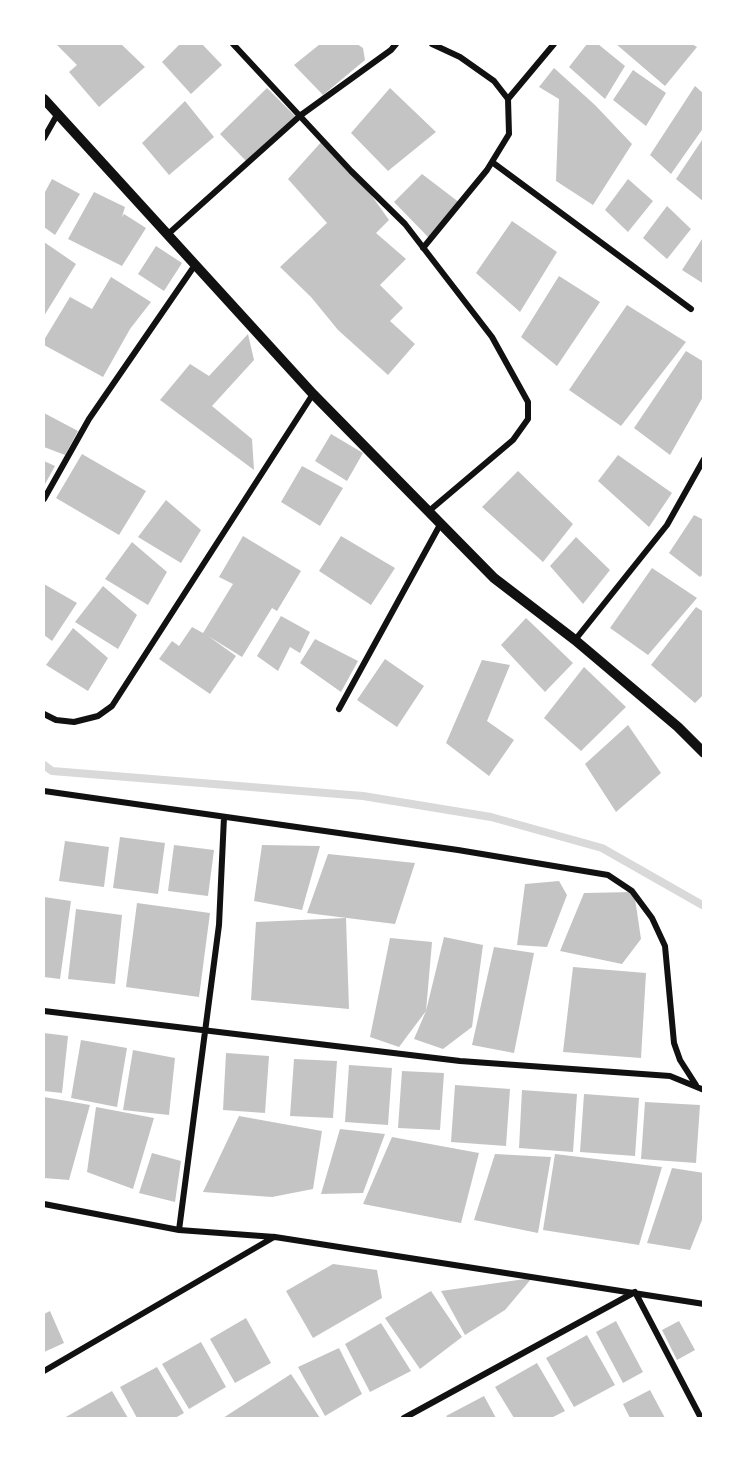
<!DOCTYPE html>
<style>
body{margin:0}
#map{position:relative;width:747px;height:1462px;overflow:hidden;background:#fff;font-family:Barlow,sans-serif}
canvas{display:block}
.frame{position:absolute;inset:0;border:45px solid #fff;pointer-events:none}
</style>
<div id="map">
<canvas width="747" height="1462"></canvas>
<div class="frame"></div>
</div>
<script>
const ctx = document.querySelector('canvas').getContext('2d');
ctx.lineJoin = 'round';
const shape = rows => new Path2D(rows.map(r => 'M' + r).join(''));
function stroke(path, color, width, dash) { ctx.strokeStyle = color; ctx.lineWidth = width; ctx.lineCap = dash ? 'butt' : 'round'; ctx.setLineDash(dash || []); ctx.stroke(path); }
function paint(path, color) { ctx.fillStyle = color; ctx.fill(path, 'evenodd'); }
const stream = shape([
 [44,765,52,771,363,796,491,817,602,848,704,906]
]);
const building = shape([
 [56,44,121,44,145,67,99,107,69,72,77,65],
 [180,44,202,44,222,65,191,94,162,62],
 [320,44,357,44,363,48,365,60,323,95,294,65],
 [587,44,598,44,625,66,605,99,569,67],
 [616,44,692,44,697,47,665,86],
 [554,68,595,105,632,144,593,205,556,181,559,99,539,87],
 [633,70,666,93,646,126,613,100],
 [695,86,704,94,704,127,671,174,650,155],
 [267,88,297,118,248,163,220,134],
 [390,88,436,132,388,171,351,133],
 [185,101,214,137,169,175,142,143],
 [704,137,704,202,676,179],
 [323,140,362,182,389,220,376,233,406,259,380,285,403,308,390,321,415,344,388,375,338,330,311,297,280,267,327,223,288,179],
 [422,174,460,203,430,239,394,202],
 [52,179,80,194,55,235,44,227,44,194],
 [628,179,653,201,628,232,605,210],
 [94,192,125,207,122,217,124,214,146,228,122,266,68,239],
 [667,206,691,229,667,259,643,238],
 [512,221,557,252,520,312,476,273],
 [704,236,704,284,682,270],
 [44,242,76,264,44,316],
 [156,246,182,263,164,291,138,274],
 [559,276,600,302,557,366,521,337],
 [111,277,151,302,130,329,103,377,44,345,44,340,70,297,92,309],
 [627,305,686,342,621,426,569,390],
 [248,334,254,360,212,406,252,439,254,470,160,400,190,364,209,376],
 [686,351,704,362,704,395,670,455,634,428],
 [44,413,78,431,65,455,44,447],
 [331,434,363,453,347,481,315,461],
 [82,454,146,491,119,535,56,498],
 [618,455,672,493,649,527,598,481],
 [44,461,55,466,44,486],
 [302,466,343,488,320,526,281,502],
 [518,471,573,524,543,562,482,507],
 [166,500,201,530,181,563,138,537],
 [694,515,704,520,704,573,700,577,669,553],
 [243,536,301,571,277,611,272,608,242,657,208,636,236,656,210,694,159,659,172,641,179,646,192,627,203,633,233,584,219,577],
 [341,536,395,568,371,605,319,571],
 [576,537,610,570,583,604,550,566],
 [132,542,167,572,148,605,105,579],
 [652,568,697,598,648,655,610,628],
 [44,584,77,603,52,641,44,635],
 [103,586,137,615,118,649,75,622],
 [696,607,704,612,704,694,695,703,651,665],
 [281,616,310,632,300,653,290,647,278,671,257,656],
 [526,618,573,663,545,692,501,645],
 [73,628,108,658,88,691,46,665],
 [315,639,358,661,341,692,300,663],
 [385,659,424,686,397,727,357,700],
 [482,660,510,665,487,721,514,740,489,776,446,743],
 [584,667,626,707,581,751,544,718],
 [628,725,661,773,616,812,585,764],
 [120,837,165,843,158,894,113,888],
 [65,841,109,847,104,887,59,881],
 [174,845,214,850,208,896,168,891],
 [262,845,320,846,302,910,254,901],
 [328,854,415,863,395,924,307,913],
 [559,881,567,895,547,947,517,945,525,884],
 [634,892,641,939,622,964,560,951,584,893],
 [44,897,71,901,60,979,44,977],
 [137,903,210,913,199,997,126,987],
 [76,909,122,915,115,984,68,979],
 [346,918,349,1009,251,1000,256,922],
 [444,937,483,945,472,1027,443,1049,414,1039,426,1011,399,1047,370,1037,390,938,432,942,426,1011],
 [494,947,534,953,514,1053,472,1045],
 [573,967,646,973,641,1058,563,1052],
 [44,1033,68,1036,62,1093,44,1091],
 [81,1040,127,1048,117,1107,71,1098],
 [133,1050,175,1058,169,1115,123,1110],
 [226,1053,269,1056,265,1113,223,1110],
 [294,1059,337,1061,333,1118,290,1116],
 [349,1065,392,1068,388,1125,345,1122],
 [402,1071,444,1073,440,1130,398,1128],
 [455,1085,510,1089,506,1146,451,1142],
 [522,1090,577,1094,573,1152,519,1148],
 [584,1094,639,1098,635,1156,580,1152],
 [44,1097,90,1105,69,1180,44,1178],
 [645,1102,700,1105,696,1163,641,1159],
 [96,1107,154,1118,133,1189,87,1172],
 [239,1116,322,1131,313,1189,272,1197,203,1192],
 [340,1129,385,1134,363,1193,321,1194],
 [392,1137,479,1153,461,1223,363,1204],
 [152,1153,181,1161,175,1202,139,1193],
 [495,1154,551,1157,538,1233,474,1220],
 [555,1154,662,1167,639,1245,543,1230],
 [672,1168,704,1173,704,1215,690,1250,647,1243],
 [333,1264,377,1270,382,1298,313,1338,286,1291],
 [532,1278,505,1310,465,1335,441,1291],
 [431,1291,462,1337,420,1369,385,1318],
 [50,1311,64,1343,44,1352,44,1314],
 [246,1318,271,1363,235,1383,210,1339],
 [616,1321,643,1372,623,1383,596,1332],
 [679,1321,695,1350,677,1360,662,1330],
 [381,1323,411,1371,370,1392,345,1344],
 [587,1335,615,1385,574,1407,546,1358],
 [201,1342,226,1387,189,1409,162,1364],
 [339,1348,362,1394,325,1416,298,1367],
 [537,1363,565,1411,551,1418,514,1418,495,1387],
 [157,1367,184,1413,175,1418,137,1418,120,1387],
 [291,1374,320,1418,223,1418],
 [650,1390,665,1418,630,1418,623,1404],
 [112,1391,128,1418,64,1418],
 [484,1396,496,1418,448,1418,446,1416]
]);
const minor = shape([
 [233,44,351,171,405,224,492,337,528,402,528,419,513,440,429,511],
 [508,99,554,44],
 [44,138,57,115],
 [492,162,691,309],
 [167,235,301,115,391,50,396,44],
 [423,248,487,170,509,134,508,99,494,81,460,57,432,44],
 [44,499,89,419,195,265],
 [575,640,667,525,704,459],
 [339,709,441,523],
 [44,714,56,720,74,722,98,716,112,706,313,394],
 [44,791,458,850,608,875,632,891,652,918,665,946,674,1043,680,1060,696,1085],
 [44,1011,460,1061,670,1076,704,1090],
 [44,1204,179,1230,275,1237,704,1304],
 [179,1230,219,925,224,817],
 [44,1371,274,1237],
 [404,1418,635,1292,701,1418]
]);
const tertiary = shape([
 [44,99,313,394,494,578,575,640,678,727,704,753]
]);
stroke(stream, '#d9d9d9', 8);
paint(building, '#c4c4c4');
stroke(minor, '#111', 6);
stroke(tertiary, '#111', 10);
</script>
